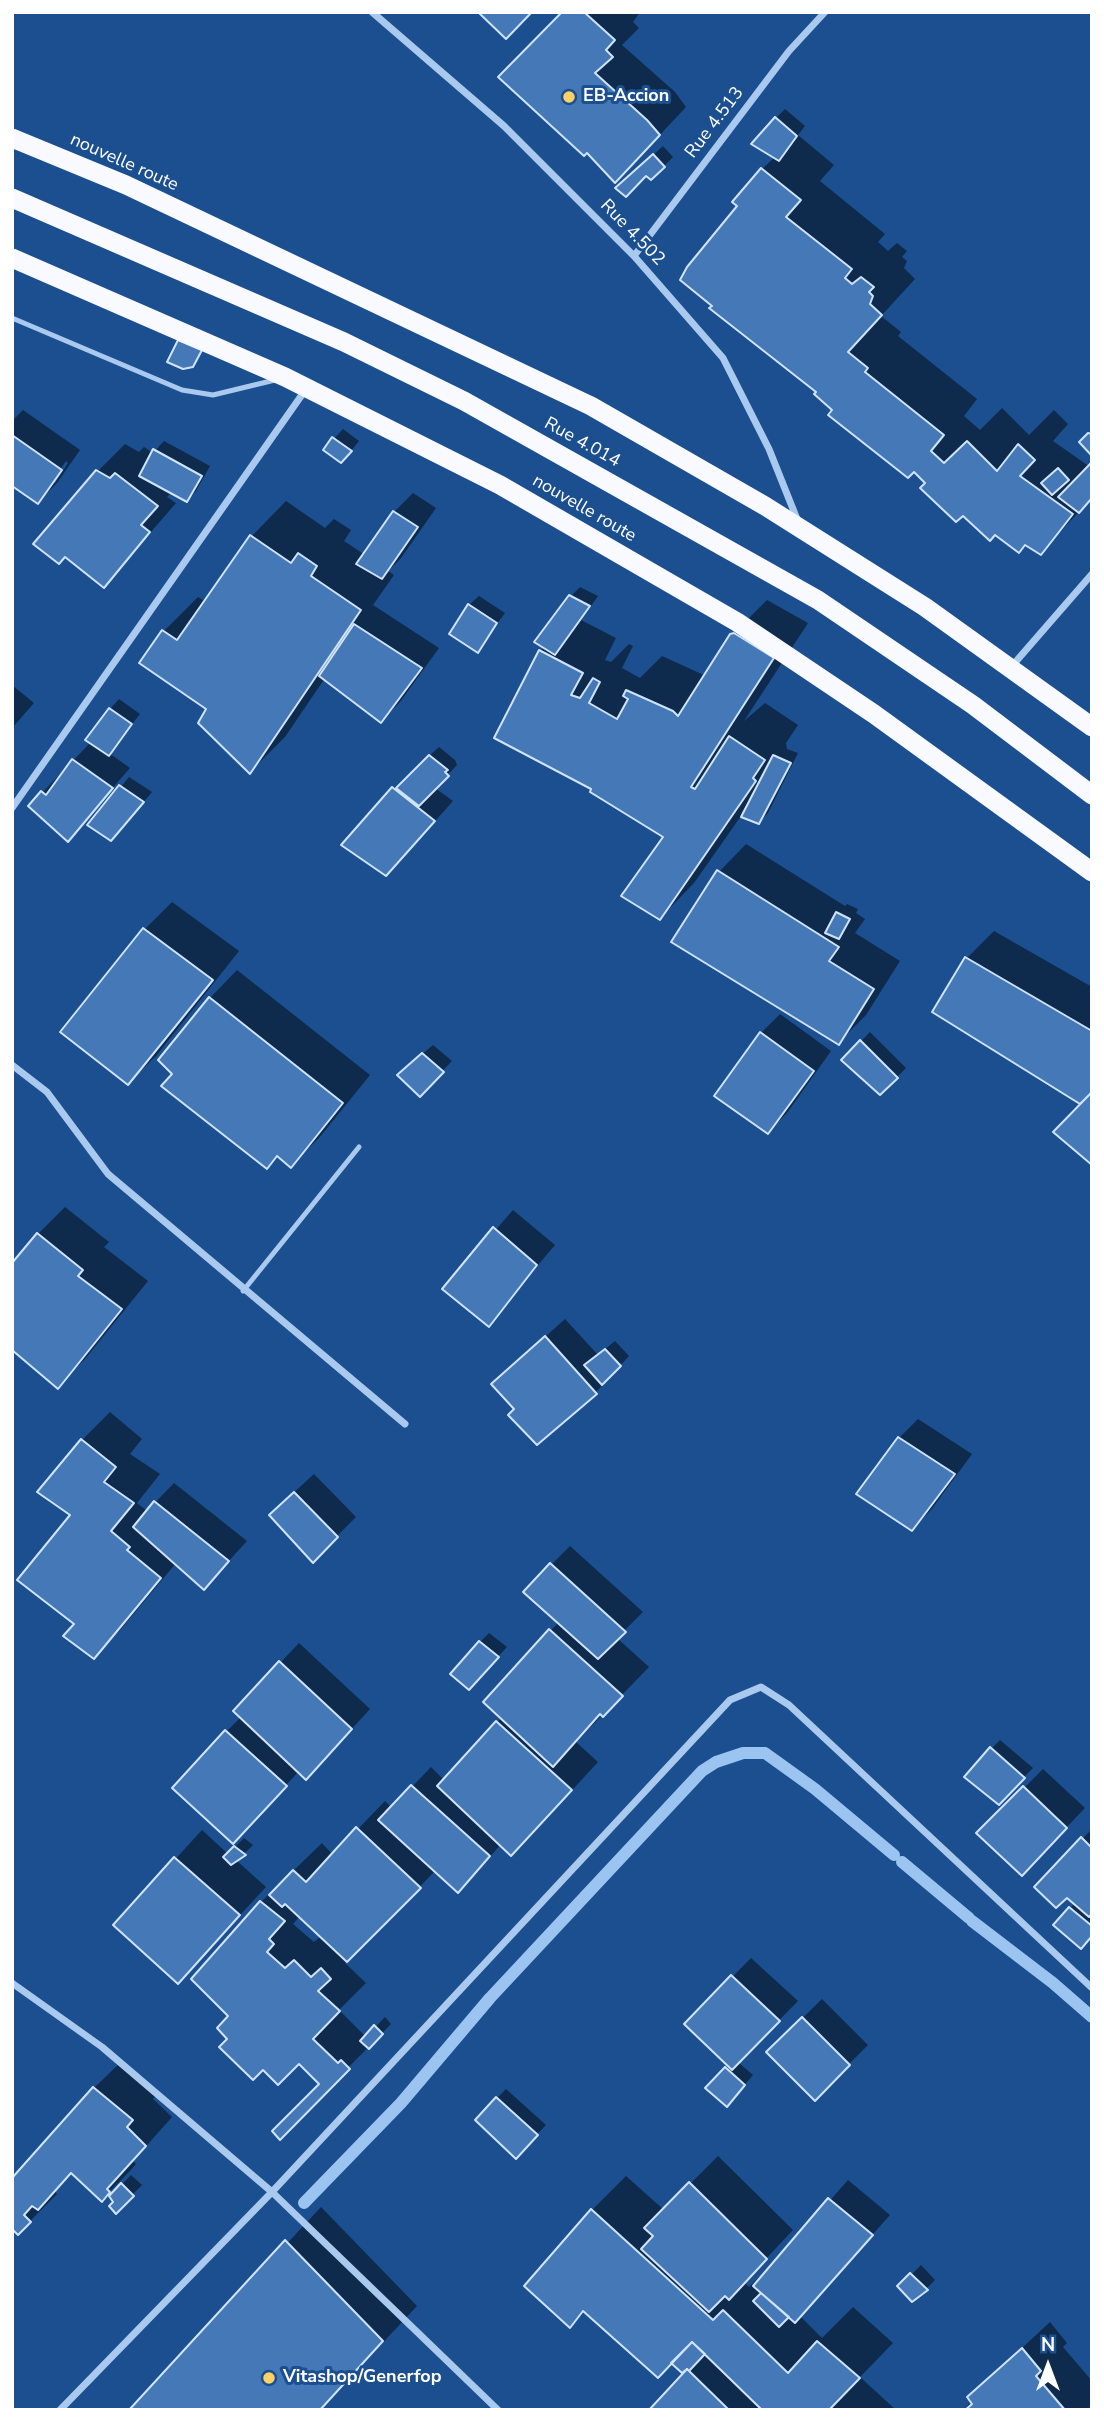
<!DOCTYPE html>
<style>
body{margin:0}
#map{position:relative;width:1104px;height:2422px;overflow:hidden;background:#1b4f8f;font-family:"Nunito Sans",sans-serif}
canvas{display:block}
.frame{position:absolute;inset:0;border:14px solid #fff;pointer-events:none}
.north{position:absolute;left:1013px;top:2331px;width:70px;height:70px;-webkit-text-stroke:5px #1b4f8f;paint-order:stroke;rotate:0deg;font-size:19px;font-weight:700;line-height:28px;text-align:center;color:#fff}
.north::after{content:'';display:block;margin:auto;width:24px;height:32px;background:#fff;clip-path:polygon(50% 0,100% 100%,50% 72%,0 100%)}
</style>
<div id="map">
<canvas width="1104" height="2422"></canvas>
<div class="frame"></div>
<div class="north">N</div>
</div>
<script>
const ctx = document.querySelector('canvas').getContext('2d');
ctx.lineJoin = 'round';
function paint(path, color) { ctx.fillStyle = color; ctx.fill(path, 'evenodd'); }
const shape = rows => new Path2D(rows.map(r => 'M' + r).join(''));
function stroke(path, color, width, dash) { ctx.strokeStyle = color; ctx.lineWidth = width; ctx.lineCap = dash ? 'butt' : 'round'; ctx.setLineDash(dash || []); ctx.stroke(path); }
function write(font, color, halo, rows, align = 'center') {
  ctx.font = font + ' "Nunito Sans",sans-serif'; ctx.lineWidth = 6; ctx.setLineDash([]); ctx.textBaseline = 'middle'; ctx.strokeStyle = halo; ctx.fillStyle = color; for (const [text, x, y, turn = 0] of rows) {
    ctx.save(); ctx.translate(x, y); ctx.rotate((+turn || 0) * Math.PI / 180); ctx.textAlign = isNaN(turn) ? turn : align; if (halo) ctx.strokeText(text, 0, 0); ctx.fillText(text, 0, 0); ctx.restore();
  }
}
const shadow = shape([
 [564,12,640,12,633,22,639,28,622,45,675,92,686,107,643,153,587,151],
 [785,109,805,126,798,135,834,165,820,181,885,234,878,242,888,251,897,243,907,251,902,257,907,261,904,268,915,279,881,316,901,332,898,336,977,399,964,416,980,430,1002,408,1029,435,1054,410,1068,424,1053,441,1090,467,1092,465,1092,498,1040,553,963,514,914,470,834,409,819,392,740,205,762,169,775,157,776,118],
 [663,146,673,157,664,166,627,179],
 [23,410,80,450,57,483,38,502,12,484,12,421],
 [66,461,68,463,55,483,51,483],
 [343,429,359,441,350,452,334,439],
 [164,441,210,466,196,491,187,500,172,492,167,497,176,503,104,586,98,471,125,444,139,452,144,447,153,453],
 [413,493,436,508,401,558,388,571,394,575,373,605,439,648,400,702,381,721,325,678,285,737,250,772,163,632,198,597,206,602,252,536,286,501,325,528,334,519,351,530,344,541,365,555,394,512],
 [580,587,598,596,581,620,616,638,605,660,611,662,629,644,633,646,622,668,640,678,662,656,706,676,732,635,767,600,808,623,744,721,765,703,798,725,786,743,787,749,798,753,768,813,759,822,741,816,694,883,660,918,665,837,541,651,571,596],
 [479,596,505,613,477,651,469,605],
 [12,685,34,703,12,728],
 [119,699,140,714,109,753,130,768,68,839,42,793,91,742,110,709],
 [439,747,455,760,457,765,435,788,453,801,405,855,393,789],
 [129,777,152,792,120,830,90,825],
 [746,844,845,906,847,904,858,909,856,913,865,919,855,933,900,961,866,1015,838,1043,719,872],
 [172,902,239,951,156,1056,128,1083,62,1032,145,929],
 [994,931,1092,987,1092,1162,1083,1103,934,1011,967,958],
 [237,970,370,1075,319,1138,291,1165,278,1155,267,1167,174,1074,210,998],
 [780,1014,831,1051,787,1113,768,1132,761,1033],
 [870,1032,906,1068,897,1077,843,1060],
 [433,1045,452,1061,420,1094,408,1066],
 [65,1207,109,1242,104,1247,148,1281,85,1359,58,1386,38,1234],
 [513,1210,555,1245,488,1324,445,1288],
 [565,1319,598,1355,615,1341,629,1356,596,1392,537,1443,516,1409,493,1384],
 [110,1412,142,1439,130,1454,160,1474,137,1503,147,1511,174,1483,247,1541,204,1588,176,1563,121,1629,94,1656,77,1624,73,1515,40,1492,82,1440],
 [918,1419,972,1454,931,1510,912,1529,859,1494,899,1438],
 [314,1474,356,1517,332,1541,290,1496],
 [570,1546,643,1612,617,1638,649,1667,576,1742,598,1762,539,1826,501,1844,477,1872,436,1870,345,1963,366,1983,339,2010,366,2037,385,2017,391,2024,280,2137,321,2084,299,2061,229,2039,231,2016,261,1902,322,1843,333,1855,385,1801,392,1808,431,1767,444,1780,502,1717,550,1631,559,1622,551,1565],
 [300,1916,321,1936,314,1942,293,1924],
 [489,1633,507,1647,469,1687,480,1642],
 [299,1643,370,1709,325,1758,299,1771,252,1822,226,1732,241,1717,235,1711],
 [1000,1740,1033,1768,999,1802,991,1749],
 [1043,1769,1085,1808,1041,1854,979,1833],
 [1092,1829,1092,1936,1070,1908,1075,1903,1066,1896,1036,1887],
 [202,1830,228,1854,244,1838,253,1845,237,1861,266,1887,178,1982,115,1925],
 [751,1958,798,2001,738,2062,753,2075,736,2095,708,2088,729,2065,686,2024],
 [822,1999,868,2045,815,2098,768,2052],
 [122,2061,159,2091,153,2099,172,2117,133,2161,136,2164,129,2172,102,2199,72,2172,55,2191,57,2194,18,2233,12,2227,94,2088],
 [506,2089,546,2125,516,2156,497,2098],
 [718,2156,793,2230,744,2282,749,2287,759,2277,761,2279,848,2180,890,2215,800,2316,822,2338,853,2307,893,2343,860,2377,896,2410,651,2410,685,2373,672,2361,585,2311,570,2325,592,2210,626,2176,664,2210],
 [131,2175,142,2185,116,2211,111,2196],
 [321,2207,417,2306,320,2410,132,2410],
 [921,2265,935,2280,926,2289,900,2286],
 [1050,2322,1067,2343,1063,2347,1092,2381,1092,2405,1087,2410,963,2410,972,2401,969,2397]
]);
const stream = shape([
 [902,1862,969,1918],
 [972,1921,1053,1983,1092,2017],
 [304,2203,401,2103,490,1998,702,1771,716,1762,743,1753,765,1753,815,1789,894,1855]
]);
const building = shape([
 [478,12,532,12,506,39,478,12],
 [562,12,584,12,615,40,606,50,613,57,595,73,647,120,660,135,615,183,587,153,584,156,498,77,562,12],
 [775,117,797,136,779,161,751,144,775,117],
 [653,154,665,167,651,180,646,176,626,197,615,188,653,154],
 [761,168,801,200,786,217,852,269,845,278,852,284,861,277,874,287,869,292,873,296,870,304,882,315,848,352,868,368,865,372,944,435,931,451,944,463,967,441,997,471,1018,444,1035,460,1020,476,1073,514,1041,555,1025,545,1019,553,995,535,990,541,963,516,956,522,920,488,925,483,914,472,908,478,828,415,832,410,814,394,816,392,709,308,712,306,680,280,687,267,737,206,732,202,761,168],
 [178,340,202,350,193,367,183,369,167,362,178,340],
 [1088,433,1092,434,1092,456,1079,442,1088,433],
 [12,435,62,470,38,504,12,486,12,435],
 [332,437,352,451,341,463,323,450,332,437],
 [153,449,202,476,187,502,139,476,153,449],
 [1091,463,1092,498,1079,513,1058,497,1091,463],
 [1058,468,1069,480,1052,495,1041,483,1058,468],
 [96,470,110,478,115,473,158,506,141,525,150,532,104,588,65,557,59,564,33,544,96,470],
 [393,511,418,527,382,579,356,564,393,511],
 [250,535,291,563,298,553,317,566,311,576,361,610,250,774,198,723,206,709,139,663,162,630,177,640,250,535],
 [569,595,590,606,555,655,534,642,569,595],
 [468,604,497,623,478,653,449,634,468,604],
 [354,624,422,668,381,723,319,676,354,624],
 [734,633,774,658,691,787,695,789,729,736,765,760,753,778,756,781,660,920,621,896,663,837,590,792,591,789,494,738,539,650,583,673,571,695,580,698,593,678,600,682,589,703,617,719,628,699,623,696,626,690,673,711,678,716,730,634,734,633],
 [109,708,132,724,109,756,85,740,109,708],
 [429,755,448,770,445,772,449,776,419,806,396,788,429,755],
 [773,755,791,763,759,824,741,817,773,755],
 [72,759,113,788,68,842,28,806,41,791,46,795,72,759],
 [119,785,144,802,111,841,87,825,119,785],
 [392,787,435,821,386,876,341,845,392,787],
 [717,870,839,947,829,961,874,989,839,1045,671,942,717,870],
 [836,912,850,919,839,939,825,933,836,912],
 [143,928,213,980,128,1085,60,1032,143,928],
 [965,957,1092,1031,1092,1092,1080,1104,932,1012,965,957],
 [209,997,343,1103,291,1168,277,1156,267,1169,161,1086,172,1074,158,1060,209,997],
 [760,1032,814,1071,768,1134,714,1096,760,1032],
 [860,1040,898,1078,880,1095,841,1060,860,1040],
 [422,1053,444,1072,420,1097,397,1075,422,1053],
 [1092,1092,1092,1165,1053,1132,1092,1092],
 [493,1227,537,1265,489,1327,442,1289,493,1227],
 [37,1233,83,1270,78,1276,122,1309,58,1389,12,1350,12,1263,37,1233],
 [545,1336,597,1394,537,1445,508,1415,514,1409,491,1384,545,1336],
 [605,1349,621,1366,602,1385,584,1365,605,1349],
 [898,1437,955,1474,912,1531,856,1494,898,1437],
 [81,1439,116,1467,104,1482,134,1503,111,1531,130,1547,127,1550,161,1578,94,1659,63,1636,74,1624,17,1580,70,1515,37,1492,81,1439],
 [294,1492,338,1537,313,1563,269,1515,294,1492],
 [154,1501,229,1561,204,1590,133,1527,154,1501],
 [550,1563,626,1632,598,1659,523,1592,550,1563],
 [549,1629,623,1696,603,1717,600,1714,553,1767,483,1702,549,1629],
 [479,1641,499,1657,469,1690,450,1674,479,1641],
 [279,1661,352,1729,306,1780,233,1711,279,1661],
 [496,1721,572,1790,511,1856,437,1786,496,1721],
 [225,1730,287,1786,233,1844,172,1788,225,1730],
 [990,1747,1025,1778,999,1805,964,1777,990,1747],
 [411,1785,490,1856,458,1893,378,1820,411,1785],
 [1023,1786,1067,1828,1022,1876,976,1833,1023,1786],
 [356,1827,421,1888,347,1962,285,1904,282,1907,269,1895,293,1870,306,1882,356,1827],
 [1081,1837,1092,1848,1092,1914,1089,1917,1067,1898,1056,1908,1034,1887,1081,1837],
 [234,1846,246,1855,231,1865,223,1857,234,1846],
 [174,1857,240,1915,178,1984,113,1925,174,1857],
 [260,1901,285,1921,269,1939,274,1944,267,1952,285,1968,294,1960,311,1977,321,1968,331,1979,318,1991,340,2011,313,2039,338,2063,341,2060,350,2069,280,2140,272,2131,319,2084,299,2064,278,2085,263,2070,253,2080,219,2047,227,2039,217,2028,228,2016,191,1979,260,1901],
 [1069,1907,1092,1926,1092,1936,1081,1949,1053,1925,1069,1907],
 [731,1975,780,2021,732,2070,684,2024,731,1975],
 [802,2017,850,2065,815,2101,766,2052,802,2017],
 [374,2025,383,2034,369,2049,360,2041,374,2025],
 [725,2067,745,2085,727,2107,705,2088,725,2067],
 [93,2087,133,2120,127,2127,146,2146,107,2189,110,2192,102,2202,71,2173,38,2210,32,2206,24,2215,31,2222,18,2235,12,2229,12,2178,93,2087],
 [496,2097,538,2135,516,2159,475,2120,496,2097],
 [689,2182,767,2259,729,2300,725,2296,709,2312,641,2249,653,2236,644,2228,689,2182],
 [121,2183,134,2196,116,2214,109,2206,113,2202,109,2196,121,2183],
 [828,2198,873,2235,795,2323,753,2286,828,2198],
 [591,2209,713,2320,723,2310,788,2373,817,2341,860,2378,829,2410,762,2410,692,2342,658,2378,583,2311,570,2328,524,2286,591,2209],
 [285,2240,383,2341,320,2410,129,2410,285,2240],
 [910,2273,928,2290,912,2302,897,2286,910,2273],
 [761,2293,789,2317,779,2327,753,2301,761,2293],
 [692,2342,705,2354,689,2371,687,2369,682,2373,671,2363,692,2342],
 [1022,2348,1041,2371,1036,2376,1065,2410,965,2410,972,2404,967,2397,1022,2348],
 [687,2369,729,2410,649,2410,687,2369]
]);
const service = shape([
 [12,318,182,390,213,395,275,380],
 [243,1291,359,1147]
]);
const minor = shape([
 [372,12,504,126,634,256,723,358,769,449,797,519],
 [634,256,789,51,825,12],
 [1012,666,1092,574],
 [12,808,306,389],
 [12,1065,47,1092,108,1174,405,1424],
 [12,1983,102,2047,272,2192,498,2410],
 [60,2410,272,2192,730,1700,761,1687,789,1705,1092,1988]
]);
const trunk = shape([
 [12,138,126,185,591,406,765,506,925,607,1092,727],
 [12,198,344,342,464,401,818,600,973,705,1092,795],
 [12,258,285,377,500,485,737,622,874,714,1092,872]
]);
const markers = [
 [569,97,7,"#ffd166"],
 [269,2378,7,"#ffd166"]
];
const poiNames = [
 ["EB-Accion",583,97],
 ["Vitashop/Generfop",283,2378]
];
const streetNames = [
 ["Rue 4.513",715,123,-53],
 ["nouvelle route",124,163,24],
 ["Rue 4.502",632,233,46],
 ["Rue 4.014",582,443,29],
 ["nouvelle route",584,509,30]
];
paint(shadow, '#0007');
stroke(stream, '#9cc4f0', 12);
paint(building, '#4478b7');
stroke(building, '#cfe3fa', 2);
stroke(service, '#a9c9ee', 5);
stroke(minor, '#a9c9ee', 7);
stroke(trunk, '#f8faff', 19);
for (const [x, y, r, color] of markers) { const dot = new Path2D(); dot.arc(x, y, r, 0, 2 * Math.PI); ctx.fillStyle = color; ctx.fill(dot); stroke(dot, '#1b4f8f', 2.5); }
write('bold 18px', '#fff', '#1b4f8f', poiNames, 'left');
write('18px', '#fff', '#1b4f8f', streetNames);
</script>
